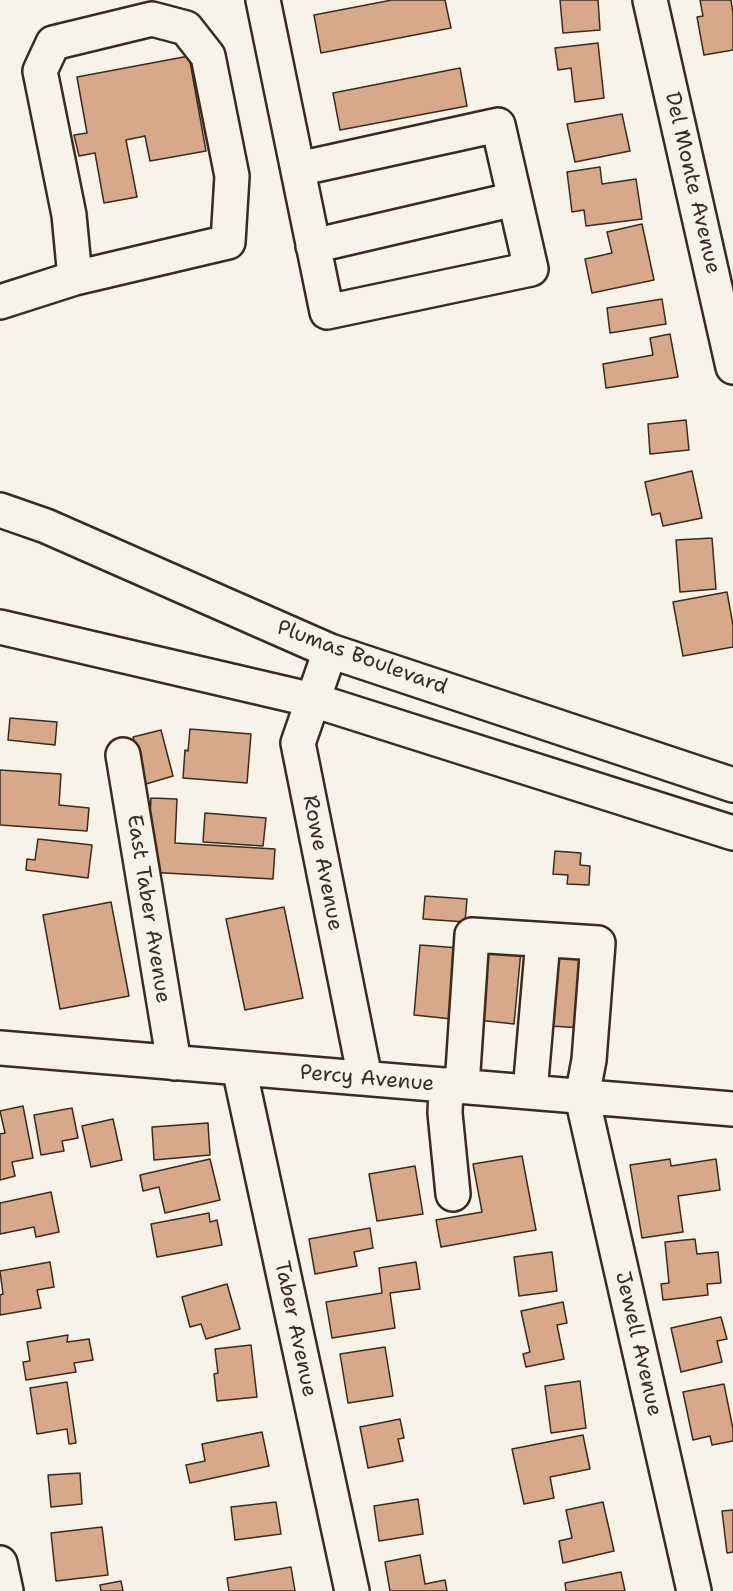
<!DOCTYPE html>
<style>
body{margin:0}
canvas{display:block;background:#f7f3e8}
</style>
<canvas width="733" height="1591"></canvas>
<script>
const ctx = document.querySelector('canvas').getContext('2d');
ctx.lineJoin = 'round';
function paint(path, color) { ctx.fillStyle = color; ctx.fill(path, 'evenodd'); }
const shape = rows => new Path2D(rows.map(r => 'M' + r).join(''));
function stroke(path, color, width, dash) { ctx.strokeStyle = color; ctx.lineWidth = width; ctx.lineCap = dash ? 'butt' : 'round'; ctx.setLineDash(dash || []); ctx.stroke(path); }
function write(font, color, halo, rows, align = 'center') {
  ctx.font = font + ' "Shantell Sans",sans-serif'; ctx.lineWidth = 4.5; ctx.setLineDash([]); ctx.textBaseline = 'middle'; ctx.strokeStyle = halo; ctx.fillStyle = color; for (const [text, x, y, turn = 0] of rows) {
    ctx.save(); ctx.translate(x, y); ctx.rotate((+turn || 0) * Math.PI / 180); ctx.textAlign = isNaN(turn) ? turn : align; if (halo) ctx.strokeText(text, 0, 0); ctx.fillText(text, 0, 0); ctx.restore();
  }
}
const building = shape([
 [392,0,445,0,451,28,321,53,314,15,392,0],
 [560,0,598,0,600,30,563,33,560,0],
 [700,0,731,0,733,14,733,50,704,55,697,17,703,16,700,0],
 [598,43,604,98,575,102,571,68,558,70,555,48,598,43],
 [189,56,206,151,150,161,145,136,126,140,137,197,104,203,95,153,79,156,74,135,87,133,77,77,189,56],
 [460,68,467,106,340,130,333,93,460,68],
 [622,114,630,151,575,162,567,124,622,114],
 [600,167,602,184,636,179,642,219,586,226,584,210,572,212,567,172,600,167],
 [642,224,654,280,592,293,585,259,612,253,607,232,642,224],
 [662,299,666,324,610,333,607,308,662,299],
 [670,334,678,377,606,388,603,364,653,355,650,338,670,334],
 [686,420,689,450,650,454,648,424,686,420],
 [692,471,702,518,663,526,660,513,652,515,645,482,692,471],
 [712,538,716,589,680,592,676,540,712,538],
 [727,592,733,625,733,647,683,656,673,602,727,592],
 [10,718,57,722,55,745,8,740,10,718],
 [190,729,251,734,247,783,183,778,185,750,188,751,190,729],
 [161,730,173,776,146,784,133,737,161,730],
 [0,770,61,774,59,805,89,808,87,831,0,825,0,770],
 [151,798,177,799,175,843,275,849,273,879,147,872,151,798],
 [205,813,266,818,263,846,203,842,205,813],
 [38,839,92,845,88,878,26,870,27,859,35,860,38,839],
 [555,851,581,853,580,865,590,866,589,885,567,884,568,875,553,874,555,851],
 [425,896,467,899,465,922,423,919,425,896],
 [111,902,129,996,60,1009,43,915,111,902],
 [284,907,303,998,245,1010,226,919,284,907],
 [420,945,459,948,452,1019,414,1015,420,945],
 [485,948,521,951,514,1024,478,1020,485,948],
 [555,954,589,957,584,1028,550,1026,555,954],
 [23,1106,33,1158,12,1162,15,1176,0,1180,0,1134,5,1133,0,1111,23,1106],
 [72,1108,78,1138,62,1141,64,1151,41,1155,34,1115,72,1108],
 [113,1119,122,1160,91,1167,82,1126,113,1119],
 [208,1123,210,1155,154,1160,152,1127,208,1123],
 [522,1156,536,1230,441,1247,436,1220,482,1212,473,1164,522,1156],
 [210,1159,220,1200,165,1213,159,1187,143,1191,140,1175,210,1159],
 [670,1159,671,1166,716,1159,720,1190,678,1196,683,1232,642,1238,630,1165,670,1159],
 [415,1166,423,1214,377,1221,369,1174,415,1166],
 [51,1192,59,1232,36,1237,34,1227,0,1234,0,1203,51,1192],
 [209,1213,210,1222,217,1220,222,1245,157,1257,151,1224,209,1213],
 [370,1228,373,1248,354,1252,357,1266,315,1274,309,1239,370,1228],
 [695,1239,697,1254,718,1252,721,1283,707,1284,708,1295,663,1300,661,1284,669,1283,665,1242,695,1239],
 [552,1252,557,1291,519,1296,514,1257,552,1252],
 [50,1262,54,1287,37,1290,41,1308,0,1315,0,1295,3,1294,0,1271,50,1262],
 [416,1262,420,1289,390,1293,395,1328,332,1338,326,1302,382,1293,379,1268,416,1262],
 [227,1284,240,1329,206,1339,201,1324,190,1327,182,1297,227,1284],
 [563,1302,567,1323,557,1325,564,1359,526,1367,523,1354,530,1352,521,1311,563,1302],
 [721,1317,727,1339,717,1341,722,1362,681,1372,671,1328,721,1317],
 [68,1335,67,1342,89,1339,93,1360,74,1363,76,1372,26,1380,23,1362,30,1361,27,1342,68,1335],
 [251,1345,257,1397,217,1401,214,1374,218,1373,215,1349,251,1345],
 [385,1347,393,1396,348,1403,340,1354,385,1347],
 [580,1381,586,1428,551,1433,545,1386,580,1381],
 [67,1382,76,1443,69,1444,67,1429,37,1434,30,1388,67,1382],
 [724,1384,733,1429,733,1441,712,1445,710,1436,693,1440,683,1392,724,1384],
 [400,1419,404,1438,398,1439,403,1461,368,1468,360,1427,400,1419],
 [262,1432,269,1466,190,1483,186,1465,205,1461,202,1444,262,1432],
 [583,1435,590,1469,550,1477,554,1498,524,1504,512,1449,583,1435],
 [80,1473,82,1504,51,1507,48,1475,80,1473],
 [418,1499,423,1534,379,1541,374,1506,418,1499],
 [276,1502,281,1534,235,1540,231,1507,276,1502],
 [603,1502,614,1551,563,1563,559,1541,572,1538,566,1510,603,1502],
 [733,1510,733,1552,727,1553,722,1511,733,1510],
 [102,1527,108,1575,56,1581,51,1533,102,1527],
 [420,1555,425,1584,445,1580,447,1591,390,1591,385,1562,420,1555],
 [291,1567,295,1591,229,1591,227,1578,291,1567],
 [621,1572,625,1591,566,1591,565,1583,621,1572],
 [121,1581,123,1591,101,1591,100,1585,121,1581]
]);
const minor = shape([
 [263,0,327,312,531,269,498,125,298,169],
 [650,0,733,367],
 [313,246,515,199],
 [0,302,75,278,69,215,40,71,53,43,152,19,186,28,208,56,232,176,228,242,75,278],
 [0,510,46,526,330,651,733,785],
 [0,627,313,700,733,833],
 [330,651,298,743,365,1078],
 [123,755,174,1063],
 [0,1048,733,1109],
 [239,1068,352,1591],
 [446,1085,445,1113,453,1194],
 [462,1086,472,935,598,943,589,1060,582,1097,694,1591],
 [530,1092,543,940],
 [0,1563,6,1591]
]);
const streetNames = [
 ["Del Monte Avenue",692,183,77],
 ["Plumas Boulevard",362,658,20],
 ["Rowe Avenue",322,863,79],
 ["East Taber Avenue",148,909,81],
 ["Percy Avenue",367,1079,5],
 ["Taber Avenue",295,1329,78],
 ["Jewell Avenue",638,1344,77]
];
paint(building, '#d8a88a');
stroke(building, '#3b2a1e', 1.5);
stroke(minor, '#3b2a1e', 38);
stroke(minor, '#f7f3e8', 33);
write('21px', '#3b2a1e', '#f7f3e8', streetNames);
</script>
